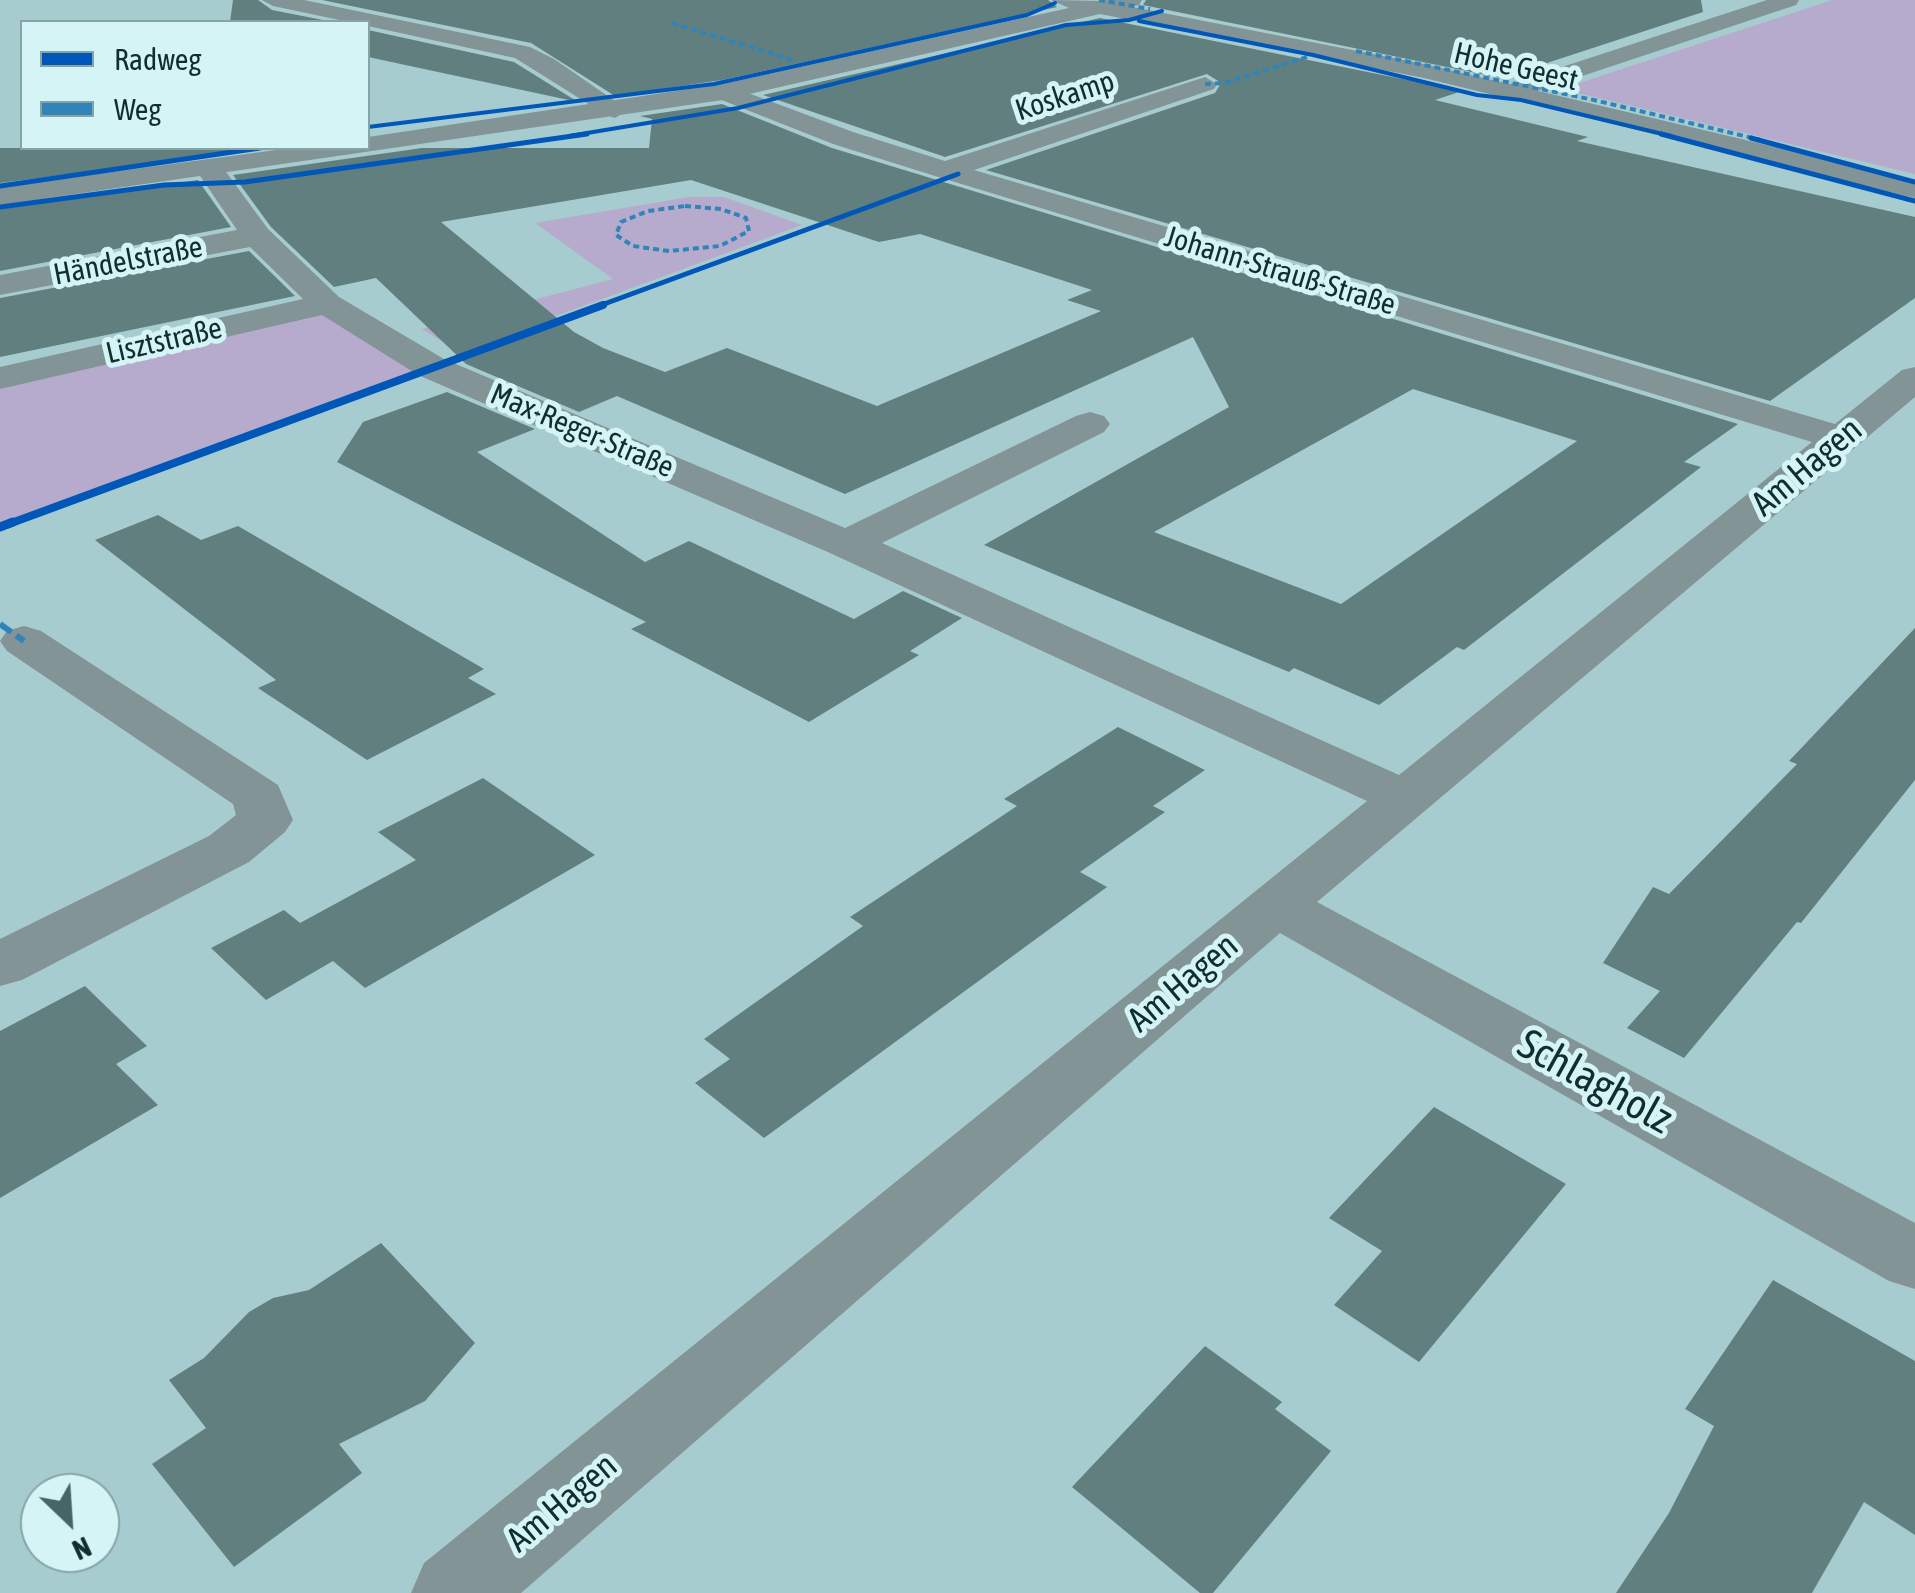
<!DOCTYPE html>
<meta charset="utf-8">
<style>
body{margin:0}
#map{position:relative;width:1915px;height:1593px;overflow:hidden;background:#a7cccf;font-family:"Asap Condensed",sans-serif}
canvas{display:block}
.legend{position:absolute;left:20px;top:20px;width:350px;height:130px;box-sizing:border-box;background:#d4f4f6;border:2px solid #86a4a6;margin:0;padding:12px 18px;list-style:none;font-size:30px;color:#112d2f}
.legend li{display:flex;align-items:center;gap:20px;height:50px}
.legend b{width:50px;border:2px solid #86a4a6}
.north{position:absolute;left:20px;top:1473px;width:100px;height:100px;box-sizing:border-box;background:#d4f4f6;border:2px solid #86a4a6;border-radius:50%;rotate:155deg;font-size:28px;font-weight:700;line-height:40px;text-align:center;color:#112d2f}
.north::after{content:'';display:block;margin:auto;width:35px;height:45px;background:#466567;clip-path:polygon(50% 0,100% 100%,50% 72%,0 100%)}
</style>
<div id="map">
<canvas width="1915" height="1593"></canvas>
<ul class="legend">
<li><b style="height:12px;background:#0057b8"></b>Radweg</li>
<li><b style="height:12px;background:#3184ba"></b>Weg</li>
</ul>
<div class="north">N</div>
</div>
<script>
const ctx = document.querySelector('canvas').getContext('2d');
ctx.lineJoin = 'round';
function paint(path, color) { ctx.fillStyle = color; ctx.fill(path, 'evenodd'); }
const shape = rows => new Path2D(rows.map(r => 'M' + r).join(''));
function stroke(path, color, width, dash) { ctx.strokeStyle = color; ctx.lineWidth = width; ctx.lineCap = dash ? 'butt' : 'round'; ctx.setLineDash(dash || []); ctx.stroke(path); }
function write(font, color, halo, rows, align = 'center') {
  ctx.font = font + ' "Asap Condensed",sans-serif'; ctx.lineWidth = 10; ctx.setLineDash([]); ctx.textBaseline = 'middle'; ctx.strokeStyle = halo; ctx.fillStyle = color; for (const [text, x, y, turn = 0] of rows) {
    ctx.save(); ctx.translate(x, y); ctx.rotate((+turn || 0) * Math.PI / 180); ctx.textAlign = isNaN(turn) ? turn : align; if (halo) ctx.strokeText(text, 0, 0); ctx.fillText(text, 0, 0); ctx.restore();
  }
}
const green = shape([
 [1832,0,1915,0,1915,174,1561,89],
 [689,197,724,197,802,225,459,352,422,329,613,279,535,223],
 [327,304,431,367,0,527,0,378]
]);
const building = shape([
 [233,0,258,0,272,10,333,22,230,22],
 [322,0,1048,0,1057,7,722,80,615,96,531,43],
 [1146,0,1701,0,1703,12,1501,78,1143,5],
 [1100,18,1462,91,1435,100,1588,137,1577,141,1915,217,1915,298,1770,401,986,170,1215,93,1221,83,1207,74,945,157,763,95],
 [368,30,514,62,578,102,368,57],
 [722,104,832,148,1738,424,1684,462,1701,467,1464,650,1457,647,1379,705,1294,668,1289,672,984,545,1229,407,1193,337,845,494,617,396,579,412,466,364,376,278,334,287,271,227,233,175,422,148,649,148,652,119,640,116],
 [691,180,879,242,920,234,1092,290,1067,300,1101,311,877,406,727,348,665,372,603,348,574,332,441,222],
 [1413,389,1577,441,1341,604,1154,532],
 [0,148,266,148,0,183],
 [198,180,231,227,0,271,0,209],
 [249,251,295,296,0,357,0,298],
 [447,392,535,429,477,452,645,562,689,541,854,619,903,591,962,618,910,651,919,655,809,722,631,629,646,622,337,462,363,422],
 [158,515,201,540,238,526,484,669,468,678,496,694,367,760,258,688,276,680,95,540],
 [1915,628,1915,780,1801,923,1797,922,1684,1058,1627,1028,1660,991,1603,963,1653,887,1669,894,1797,764,1789,761],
 [1118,727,1205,770,1153,806,1165,812,1080,872,1107,887,764,1138,695,1083,730,1059,704,1039,863,926,850,917,1017,806,1004,799],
 [483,778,595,855,365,988,333,961,266,1000,211,948,284,910,300,923,416,860,378,832],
 [85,986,147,1046,116,1064,158,1105,0,1198,0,1031],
 [1434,1107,1566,1184,1419,1362,1334,1305,1382,1251,1329,1218],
 [381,1243,475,1343,425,1401,339,1444,362,1473,234,1567,152,1464,206,1428,169,1380,204,1358,249,1312,273,1298,309,1290],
 [1773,1280,1915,1361,1915,1535,1864,1502,1812,1593,1616,1593,1669,1513,1714,1426,1685,1409],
 [1205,1346,1282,1402,1275,1409,1331,1451,1213,1593,1200,1593,1072,1487]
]);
const minor = shape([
 [262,0,304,0,530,47,554,59,628,110,615,118,606,115,515,58,368,26,368,22,349,22,273,6,262,0],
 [1142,0,1139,5,1102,13,1091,7,1104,0,1142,0],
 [1767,0,1799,0,1796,5,1519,97,1501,97,1497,92,1501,87,1767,0],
 [1205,77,1217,84,1214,89,974,170,1835,424,1902,370,1915,367,1915,397,1317,902,1915,1223,1915,1289,1889,1281,1280,933,521,1593,411,1593,424,1563,1367,801,830,553,418,375,322,315,0,389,0,367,303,299,250,247,0,295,0,275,237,230,194,167,198,161,218,161,268,229,339,297,444,359,845,528,1076,416,1090,412,1104,416,1110,424,1104,432,882,543,1399,775,1812,442,935,176,833,144,714,97,710,92,723,84,732,87,853,132,945,161,1205,77],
 [24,626,41,631,278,785,293,820,285,832,249,862,22,980,0,986,0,939,209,836,236,815,233,804,7,651,0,641,7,631,24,626]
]);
const tertiary = shape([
 [1051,0,1102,1,1424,64,1915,180,1915,198,1424,78,1100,14,723,100,0,205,0,187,291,148,368,148,368,137,723,84,1069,8,1051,0]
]);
const quietFar1 = shape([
 [1099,0,1150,9],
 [672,23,796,61],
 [1356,51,1594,100,1761,140],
 [1205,84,1225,83,1307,57],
 [685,206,721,209,746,218,749,231,720,246,669,251,633,246,616,235,621,222,648,211,685,206]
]);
const quiet = shape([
 [0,624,24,641]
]);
const cyclewayFar3 = shape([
 [1139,21,1313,55,1477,95,1521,100,1671,136],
 [368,127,714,84,1027,15,1055,3],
 [569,136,738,108,1066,25,1129,20,1162,11]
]);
const cyclewayFar2 = shape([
 [1661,134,1915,201],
 [1751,138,1915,182],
 [0,186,260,148],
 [0,207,164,185,245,182,587,134],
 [596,307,958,174]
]);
const cyclewayFar1 = shape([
 [6,525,603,305]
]);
const cycleway = shape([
 [0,527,13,522]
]);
const farStreetnames = [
 ["Hohe Geest",1516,67,13],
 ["Koskamp",1065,96,-18],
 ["Händelstraße",128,261,-11],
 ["Johann-Strauß-Straße",1280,271,17],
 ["Lisztstraße",164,341,-13],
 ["Max-Reger-Straße",582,431,23]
];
const streetNames = [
 ["Am Hagen",1807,467,-40],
 ["Am Hagen",1183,983,-40],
 ["Am Hagen",562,1503,-40]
];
const nearStreetnames = [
 ["Schlagholz",1595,1082,29]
];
paint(green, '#b6abcc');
paint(building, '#617f7f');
paint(minor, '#829495');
paint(tertiary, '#829495');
stroke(quietFar1, '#3184ba', 4, [6, 4]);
stroke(quiet, '#3184ba', 6, [14, 6]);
stroke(cyclewayFar3, '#0057b8', 4);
stroke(cyclewayFar2, '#0057b8', 5);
stroke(cyclewayFar1, '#0057b8', 8);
stroke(cycleway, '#0057b8', 9);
write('30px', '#112d2f', '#d4f4f6', farStreetnames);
write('35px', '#112d2f', '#d4f4f6', streetNames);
write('42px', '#112d2f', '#d4f4f6', nearStreetnames);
</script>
